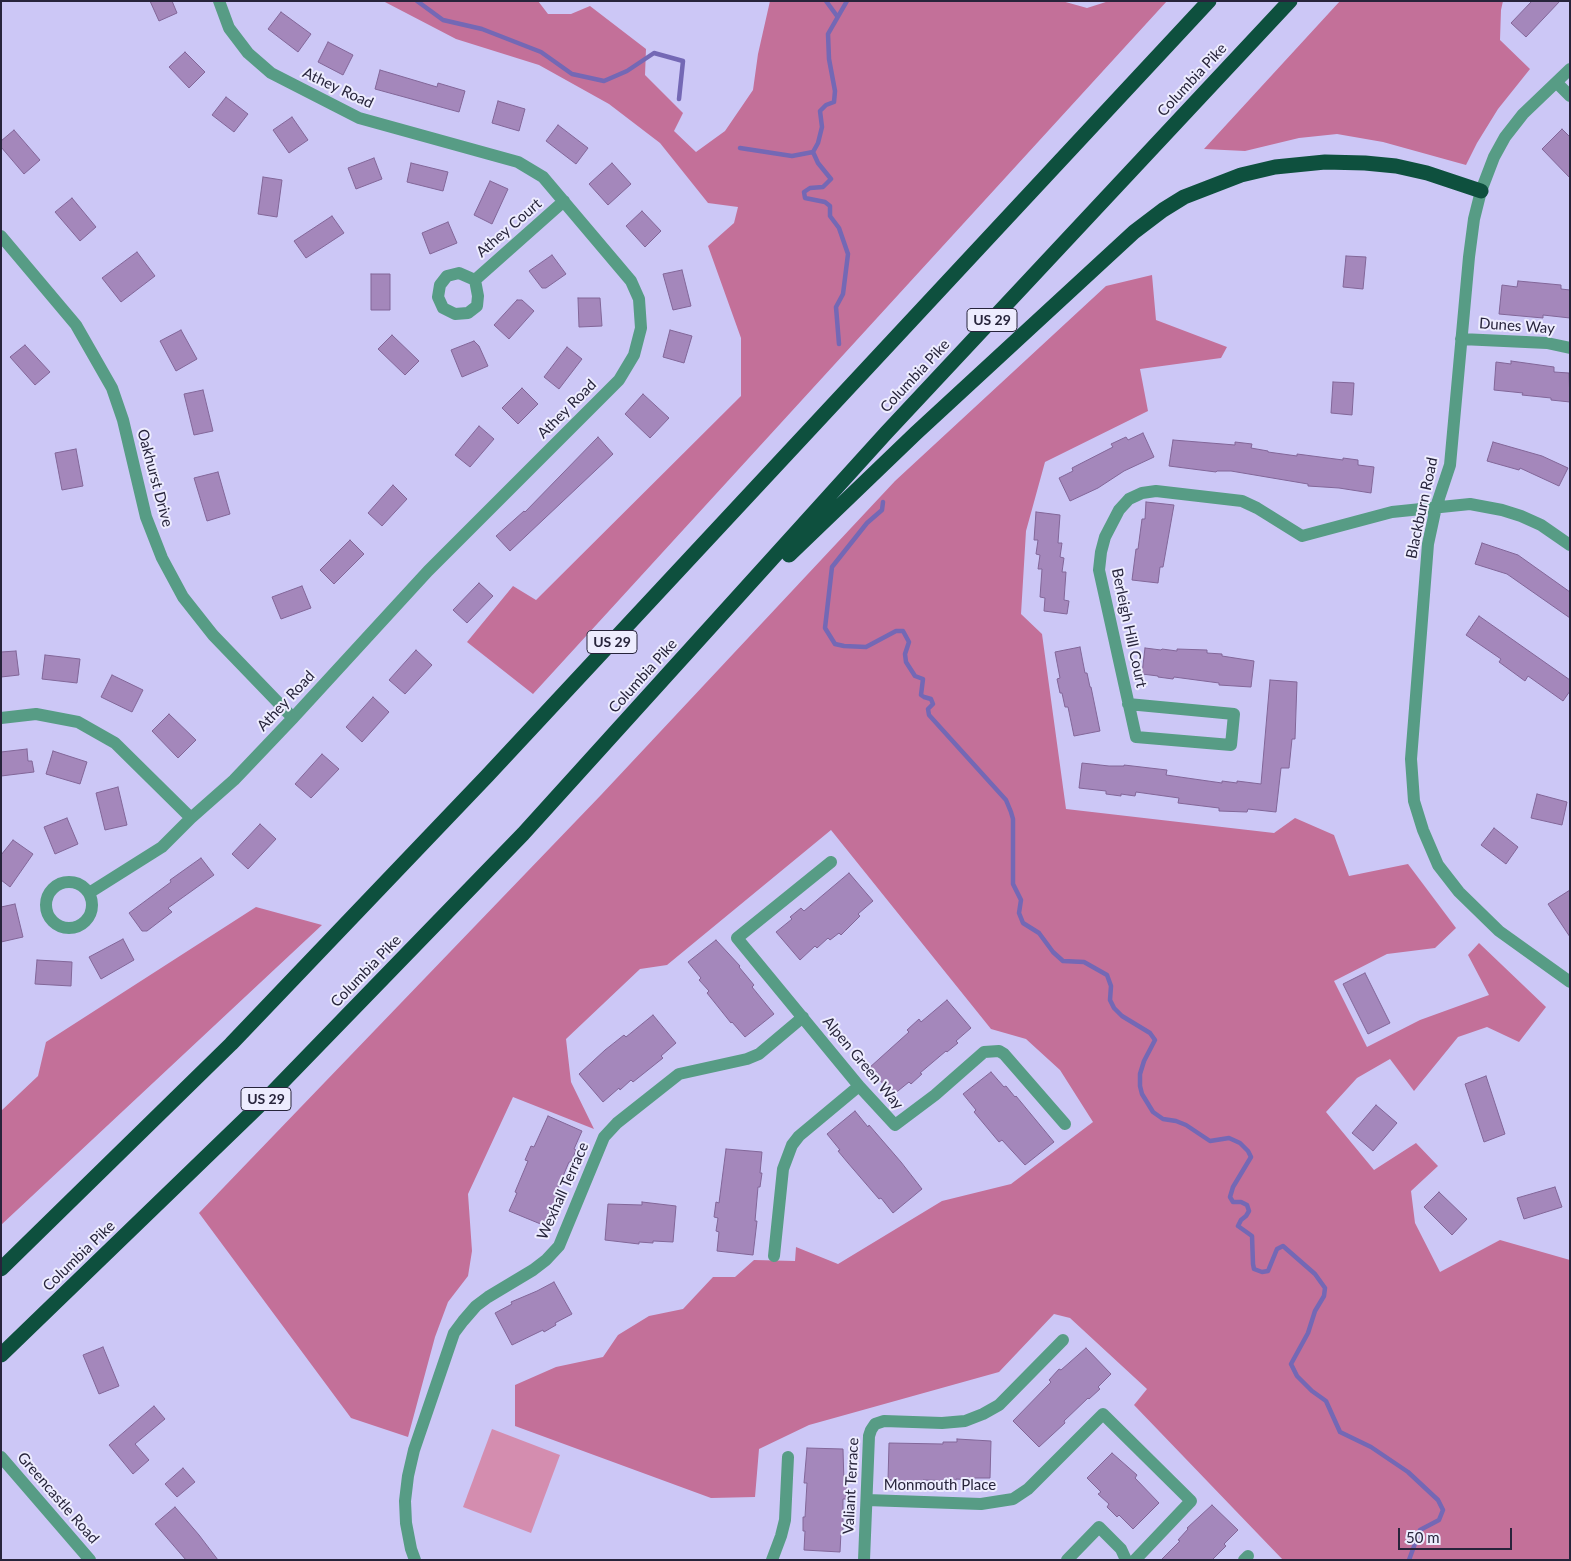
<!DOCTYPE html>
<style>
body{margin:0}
#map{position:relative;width:1571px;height:1561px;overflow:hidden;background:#ccc7f6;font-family:Lato,sans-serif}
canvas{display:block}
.frame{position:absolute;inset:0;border:2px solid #27243b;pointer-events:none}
.scale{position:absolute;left:1398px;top:1528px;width:114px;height:22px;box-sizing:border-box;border:2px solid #27243b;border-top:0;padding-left:6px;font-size:15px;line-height:18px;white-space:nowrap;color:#27243b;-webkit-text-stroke:4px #edecfe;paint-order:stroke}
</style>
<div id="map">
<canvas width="1571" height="1561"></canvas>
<div class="frame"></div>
<div class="scale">50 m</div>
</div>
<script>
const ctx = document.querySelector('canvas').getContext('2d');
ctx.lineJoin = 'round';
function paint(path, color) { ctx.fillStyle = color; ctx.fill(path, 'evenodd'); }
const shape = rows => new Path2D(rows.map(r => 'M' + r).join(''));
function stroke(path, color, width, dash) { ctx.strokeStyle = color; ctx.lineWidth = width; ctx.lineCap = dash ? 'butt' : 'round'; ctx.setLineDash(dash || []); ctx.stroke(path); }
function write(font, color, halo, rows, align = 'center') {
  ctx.font = font + ' Lato,sans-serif'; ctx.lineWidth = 4; ctx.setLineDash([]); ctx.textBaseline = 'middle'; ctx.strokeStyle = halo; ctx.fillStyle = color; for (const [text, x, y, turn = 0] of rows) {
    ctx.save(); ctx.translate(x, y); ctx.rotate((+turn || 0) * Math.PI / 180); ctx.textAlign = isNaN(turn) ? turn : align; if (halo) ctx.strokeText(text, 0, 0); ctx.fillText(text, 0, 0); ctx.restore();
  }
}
const green = shape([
 [492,1429,560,1455,531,1533,463,1507]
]);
const forest = shape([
 [383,1,538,1,548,14,571,14,590,6,646,49,645,75,683,113,674,131,696,152,725,131,753,90,758,54,770,1,1062,1,1087,8,1109,1,1167,1,533,694,467,642,513,586,536,600,741,396,741,338,708,246,734,223,738,207,708,203,660,143,609,104,539,65,456,39],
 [1340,1,1503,1,1501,10,1500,40,1530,69,1498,109,1477,143,1466,165,1383,142,1337,134,1299,138,1245,151,1204,149],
 [1152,275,1156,320,1227,347,1221,358,1140,369,1148,411,1045,462,1026,531,1021,614,1042,634,1066,809,1274,833,1295,818,1334,835,1349,876,1408,864,1456,928,1435,948,1387,954,1334,981,1367,1047,1420,1020,1489,995,1468,955,1479,943,1546,1007,1519,1042,1487,1027,1458,1037,1414,1091,1390,1059,1357,1078,1326,1112,1374,1170,1416,1143,1438,1166,1411,1191,1415,1223,1440,1272,1500,1240,1570,1260,1570,1560,1283,1560,1134,1405,1147,1389,1070,1318,1054,1314,999,1372,809,1425,759,1449,755,1497,711,1498,515,1426,515,1385,556,1367,603,1357,618,1335,649,1316,683,1309,713,1277,735,1277,754,1260,795,1261,796,1247,838,1264,942,1201,1011,1184,1093,1122,1060,1070,1026,1039,991,1029,831,830,667,965,640,969,566,1039,571,1082,594,1129,513,1097,468,1194,472,1251,468,1276,448,1302,435,1337,408,1437,351,1418,199,1213,601,795,895,481,1106,286],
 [256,907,322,925,1,1225,1,1111,38,1076,46,1042]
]);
const stream = shape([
 [417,1,443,20,482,29,541,52,572,74,604,81,627,71,654,53,683,61,679,99],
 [826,1,837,16],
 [740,148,792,156,813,152],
 [839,344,836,307,843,294,848,254,839,228,830,216,830,206,825,202,805,198,804,192,810,188,823,187,831,179,818,163,813,152,818,143,822,127,820,111,826,105,834,102,835,91,829,59,828,34,847,1],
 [883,502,882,510,867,523,832,567,825,628,835,644,844,646,866,647,896,631,903,631,909,642,905,654,906,662,915,676,923,679,921,695,924,697,931,699,933,704,928,709,929,715,1006,800,1011,812,1013,819,1013,884,1021,900,1019,913,1023,923,1039,933,1053,952,1063,961,1084,962,1107,975,1111,986,1110,1000,1114,1008,1122,1016,1150,1033,1155,1040,1144,1061,1140,1074,1140,1086,1142,1094,1153,1112,1163,1119,1176,1121,1186,1125,1210,1141,1229,1138,1240,1143,1248,1151,1251,1157,1233,1187,1230,1197,1233,1202,1241,1202,1247,1205,1249,1211,1246,1216,1241,1220,1238,1226,1252,1236,1253,1264,1254,1269,1262,1272,1268,1271,1277,1249,1283,1246,1315,1274,1325,1288,1324,1296,1315,1311,1308,1333,1291,1364,1297,1376,1312,1391,1326,1401,1340,1432,1371,1447,1408,1472,1438,1500,1443,1510,1439,1520,1420,1530,1409,1560]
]);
const building = shape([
 [150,1,172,1,177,13,159,21,150,1],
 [1532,1,1560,1,1526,37,1511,23,1532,1],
 [281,12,311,34,298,52,268,29,281,12],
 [328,42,353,55,343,75,318,62,328,42],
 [185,52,205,72,189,88,169,67,185,52],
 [380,70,437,87,438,83,465,91,459,112,375,89,380,70],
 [226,97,248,114,234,132,212,115,226,97],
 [498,101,525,109,519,131,492,123,498,101],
 [292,117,308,140,289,153,273,130,292,117],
 [558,125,588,148,576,164,546,141,558,125],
 [1562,129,1570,137,1570,178,1542,149,1562,129],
 [14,130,40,160,24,174,1,147,1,141,14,130],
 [374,158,382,179,356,189,348,168,374,158],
 [411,163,448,172,443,191,407,182,411,163],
 [612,163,631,184,608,205,589,184,612,163],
 [263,177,282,180,277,217,258,214,263,177],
 [490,181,508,189,492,224,474,215,490,181],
 [72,198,96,227,80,241,55,212,72,198],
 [642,211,661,231,645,247,626,226,642,211],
 [332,216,344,233,306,258,294,241,332,216],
 [448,222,457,243,430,254,422,233,448,222],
 [137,252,155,276,121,302,102,278,137,252],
 [552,255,566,274,546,288,542,288,529,271,552,255],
 [1346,256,1366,257,1363,289,1343,287,1346,256],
 [682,270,691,306,673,310,663,274,682,270],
 [371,274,390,274,390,310,371,310,371,274],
 [1518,281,1561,285,1561,289,1570,290,1570,318,1543,315,1543,318,1499,314,1502,285,1517,287,1518,281],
 [578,298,600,298,602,326,579,327,578,298],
 [517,300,522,300,534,311,509,339,494,325,517,300],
 [181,330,197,359,176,371,160,341,181,330],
 [670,330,692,336,684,363,663,357,670,330],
 [392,335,419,361,405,375,378,349,392,335],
 [474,341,479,346,488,366,462,377,451,350,474,341],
 [25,345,50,372,35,385,10,357,25,345],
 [567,347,582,359,559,389,544,377,567,347],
 [1511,361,1554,367,1554,372,1569,373,1570,402,1551,400,1551,398,1522,395,1523,393,1494,390,1496,362,1511,364,1511,361],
 [1333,382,1354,383,1352,415,1331,413,1333,382],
 [522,388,538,404,518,424,502,408,522,388],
 [203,390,213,431,194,435,184,394,203,390],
 [643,394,669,418,650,438,625,414,643,394],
 [479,426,494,439,470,467,455,455,479,426],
 [1143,433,1154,457,1124,471,1098,488,1070,501,1059,478,1073,471,1072,468,1113,447,1111,444,1126,437,1128,440,1143,433],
 [598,437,613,454,510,551,496,536,524,511,525,512,598,437],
 [1173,440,1235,445,1235,442,1252,444,1251,448,1268,451,1268,452,1297,456,1297,454,1343,460,1343,458,1358,460,1358,465,1374,467,1371,493,1339,488,1308,486,1308,484,1231,471,1217,471,1216,472,1169,466,1173,440],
 [1493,442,1542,456,1568,468,1559,486,1520,468,1519,470,1487,461,1493,442],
 [76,449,83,486,62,490,55,453,76,449],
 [218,472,230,514,207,521,194,478,218,472],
 [393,485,407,499,382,526,368,513,393,485],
 [1146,502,1174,505,1163,567,1160,567,1158,583,1132,580,1136,549,1138,549,1142,519,1145,519,1146,502],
 [1036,512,1060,515,1058,543,1062,543,1060,557,1064,558,1062,572,1066,572,1064,600,1069,601,1067,614,1044,611,1045,598,1040,597,1042,569,1038,569,1040,555,1036,554,1038,540,1034,540,1036,512],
 [350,540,364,554,334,584,320,570,350,540],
 [1482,543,1518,555,1570,592,1570,618,1507,574,1475,564,1482,543],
 [479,583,493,596,467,623,453,610,479,583],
 [302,586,311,608,281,619,272,597,302,586],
 [1479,616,1570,680,1570,691,1563,701,1528,676,1525,681,1499,662,1501,659,1466,635,1479,616],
 [1080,647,1085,673,1087,673,1090,687,1091,687,1100,731,1074,736,1068,707,1065,707,1062,693,1060,693,1057,679,1060,678,1055,652,1080,647],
 [1145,648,1161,650,1162,649,1177,651,1177,649,1207,650,1207,653,1222,654,1222,656,1254,661,1251,687,1219,685,1219,683,1174,677,1173,679,1158,677,1158,676,1142,674,1145,648],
 [416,650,432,665,405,694,389,680,416,650],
 [16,651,19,675,1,677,1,652,16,651],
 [45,655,80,659,77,683,42,679,45,655],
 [112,675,143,690,132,712,101,697,112,675],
 [1270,680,1297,682,1295,739,1292,739,1289,768,1281,768,1276,812,1248,809,1247,812,1219,811,1219,808,1178,803,1179,798,1136,792,1135,796,1121,794,1121,796,1106,794,1106,791,1079,788,1082,763,1109,766,1124,766,1124,765,1167,770,1166,775,1222,783,1222,781,1237,783,1237,781,1261,784,1270,680],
 [373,697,389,712,362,742,346,727,373,697],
 [169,714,196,740,178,758,152,731,169,714],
 [27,749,28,761,32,761,34,772,1,776,1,752,27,749],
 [53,751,87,762,80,784,46,774,53,751],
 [322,754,339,769,311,798,295,784,322,754],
 [118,787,127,825,105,830,96,793,118,787],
 [1537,794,1567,802,1562,825,1531,818,1537,794],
 [67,818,78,844,55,854,44,827,67,818],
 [260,824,276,839,248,869,232,854,260,824],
 [1494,828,1518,847,1506,864,1481,845,1494,828],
 [13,840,33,854,10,887,1,880,1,855,13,840],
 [201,858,214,875,168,908,172,912,147,931,142,931,129,913,171,882,170,880,201,858],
 [849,873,873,901,858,914,860,916,841,935,839,933,830,940,828,938,817,948,815,946,800,960,776,932,792,919,790,917,801,908,804,911,849,873],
 [1570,890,1570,937,1548,904,1570,890],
 [15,904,23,937,1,942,1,907,15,904],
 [123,939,134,960,101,979,89,957,123,939],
 [716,940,740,966,739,967,754,985,752,987,774,1014,745,1037,732,1022,731,1023,707,993,709,991,699,980,701,978,688,962,716,940],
 [37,960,72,962,71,986,35,984,37,960],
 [1365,973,1390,1023,1368,1034,1343,984,1365,973],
 [947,1000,971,1028,956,1041,958,1043,947,1052,946,1051,920,1073,922,1074,911,1084,909,1082,893,1095,869,1068,909,1032,907,1030,919,1019,921,1022,947,1000],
 [653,1015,676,1043,661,1056,663,1058,633,1082,631,1080,620,1090,619,1088,603,1102,579,1074,605,1050,624,1035,626,1037,653,1015],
 [991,1072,1004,1087,1006,1086,1015,1097,1016,1096,1054,1142,1025,1165,1002,1140,999,1142,974,1112,976,1110,963,1094,991,1072],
 [1486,1076,1505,1134,1484,1142,1465,1084,1486,1076],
 [1376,1105,1397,1123,1373,1151,1352,1133,1376,1105],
 [855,1111,868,1127,869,1125,901,1162,922,1189,893,1213,881,1198,879,1199,848,1163,838,1151,840,1150,827,1134,855,1111],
 [548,1116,582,1131,574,1149,576,1150,571,1162,569,1162,556,1193,558,1194,553,1207,551,1207,543,1225,509,1211,517,1193,515,1192,528,1161,525,1160,531,1146,534,1147,548,1116],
 [726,1149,762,1152,760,1173,762,1173,760,1187,758,1187,755,1221,757,1221,753,1255,717,1251,719,1232,716,1231,718,1218,714,1217,716,1202,719,1203,726,1149],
 [1555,1187,1562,1207,1524,1219,1517,1198,1555,1187],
 [1439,1192,1467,1219,1452,1235,1424,1207,1439,1192],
 [642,1202,676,1206,673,1242,653,1241,653,1243,639,1242,639,1244,605,1240,608,1204,642,1205,642,1202],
 [554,1282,572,1314,555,1323,556,1325,544,1332,543,1330,512,1345,495,1313,512,1304,511,1302,537,1291,554,1282],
 [103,1347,119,1386,99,1394,83,1355,103,1347],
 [1086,1348,1111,1374,1098,1387,1100,1389,1089,1399,1088,1398,1064,1421,1065,1423,1039,1447,1013,1421,1051,1382,1049,1380,1059,1369,1061,1370,1086,1348],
 [154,1406,165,1419,135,1444,149,1460,133,1474,109,1445,154,1406],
 [957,1439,991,1441,990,1478,971,1478,971,1480,956,1479,956,1481,923,1480,923,1483,888,1480,889,1443,943,1444,943,1442,957,1442,957,1439],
 [807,1448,843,1449,844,1484,847,1484,846,1499,843,1499,843,1533,841,1532,840,1552,804,1550,805,1531,803,1531,803,1517,805,1517,807,1483,804,1483,807,1448],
 [1112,1453,1137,1475,1135,1478,1159,1503,1133,1529,1119,1515,1117,1517,1107,1507,1109,1504,1098,1494,1101,1492,1087,1478,1112,1453],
 [183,1468,195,1482,177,1497,165,1484,183,1468],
 [1212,1505,1238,1530,1224,1544,1226,1546,1212,1560,1161,1560,1180,1541,1178,1540,1188,1529,1187,1528,1212,1505],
 [175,1507,199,1535,218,1560,186,1560,155,1524,175,1507]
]);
const minor = shape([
 [1570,69,1523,114,1505,137,1494,157,1481,191,1474,219,1469,257,1450,465,1436,507,1428,544,1411,759,1414,801,1423,830,1438,865,1459,892,1499,931,1570,982],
 [1557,83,1570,96],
 [1,236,76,325,112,388,123,420,146,517,162,558,183,597,213,635,293,718],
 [475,280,478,296,477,306,468,313,455,314,443,308,438,297,440,285,447,276,459,273,475,280,564,201],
 [1461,339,1547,343,1570,348],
 [1128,704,1234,714,1231,745,1136,737,1099,570,1101,552,1105,537,1119,510,1129,499,1142,493,1156,491,1242,501,1257,508,1302,536,1392,512,1470,504,1502,510,1521,516,1541,525,1570,545],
 [1,718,36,714,78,722,115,743,191,818],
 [831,862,737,938,859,1086,895,1125,935,1095,984,1052,999,1051,1004,1054,1065,1124],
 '46 905a23 23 0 1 1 46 0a23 23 0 1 1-46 0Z',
 [89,893,162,847,191,818,234,780,293,718,428,571,619,380,634,355,641,328,639,299,631,281,543,177,518,162,359,118,271,73,248,53,229,28,219,1],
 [774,1256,783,1169,792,1145,799,1136,859,1086],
 [1,1457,90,1560],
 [867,1500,981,1504,1013,1499,1028,1489,1103,1414,1191,1501,1135,1560],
 [415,1560,411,1549,406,1523,405,1501,408,1476,414,1450,454,1333,463,1321,476,1306,488,1297,533,1270,546,1260,559,1246,604,1137,617,1123,679,1074,747,1059,759,1054,803,1017],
 [772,1560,781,1536,785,1520,788,1457],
 [864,1560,869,1436,871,1430,875,1424,884,1421,942,1423,965,1421,983,1414,999,1405,1063,1340],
 [1067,1560,1099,1527,1121,1549,1126,1560],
 [1244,1560,1248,1556]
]);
const highway = shape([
 [789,555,916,433,1134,232,1163,210,1184,197,1241,175,1275,167,1325,162,1365,163,1396,166,1427,173,1481,191],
 [1,1269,231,1044,487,776,1209,1],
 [1,1355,266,1099,523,834,886,433,1290,1]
]);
const shields = [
 [992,320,50],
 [612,642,50],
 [266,1099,50]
];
const shieldNames = [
 ["US 29",992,320],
 ["US 29",612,642],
 ["US 29",266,1099]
];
const streetNames = [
 ["Columbia Pike",1192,80,-47],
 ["Athey Road",338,88,25],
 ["Athey Court",509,228,-41],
 ["Dunes Way",1517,326,4],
 ["Columbia Pike",915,376,-47],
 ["Athey Road",567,409,-45],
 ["Oakhurst Drive",155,478,75],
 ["Blackburn Road",1422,508,-78],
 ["Berleigh Hill Court",1129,628,78],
 ["Columbia Pike",643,676,-48],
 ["Athey Road",286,701,-47],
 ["Columbia Pike",366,971,-46],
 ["Alpen Green Way",863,1063,50],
 ["Wexhall Terrace",563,1191,-66],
 ["Columbia Pike",79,1256,-44],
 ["Monmouth Place",940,1485],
 ["Valiant Terrace",851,1486,-87],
 ["Greencastle Road",58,1498,49]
];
paint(green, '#d48daf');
paint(forest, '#c37099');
stroke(stream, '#7468b5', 4.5);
paint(building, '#a487bb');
stroke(building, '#826698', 1);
stroke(minor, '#579c85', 12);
stroke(highway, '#0e503e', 15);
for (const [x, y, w] of shields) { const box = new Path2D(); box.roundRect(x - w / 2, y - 11.5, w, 23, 4); ctx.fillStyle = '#edecfe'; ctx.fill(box); stroke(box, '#27243b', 1); }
write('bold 14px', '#27243b', null, shieldNames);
write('15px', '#27243b', '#edecfe', streetNames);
</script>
